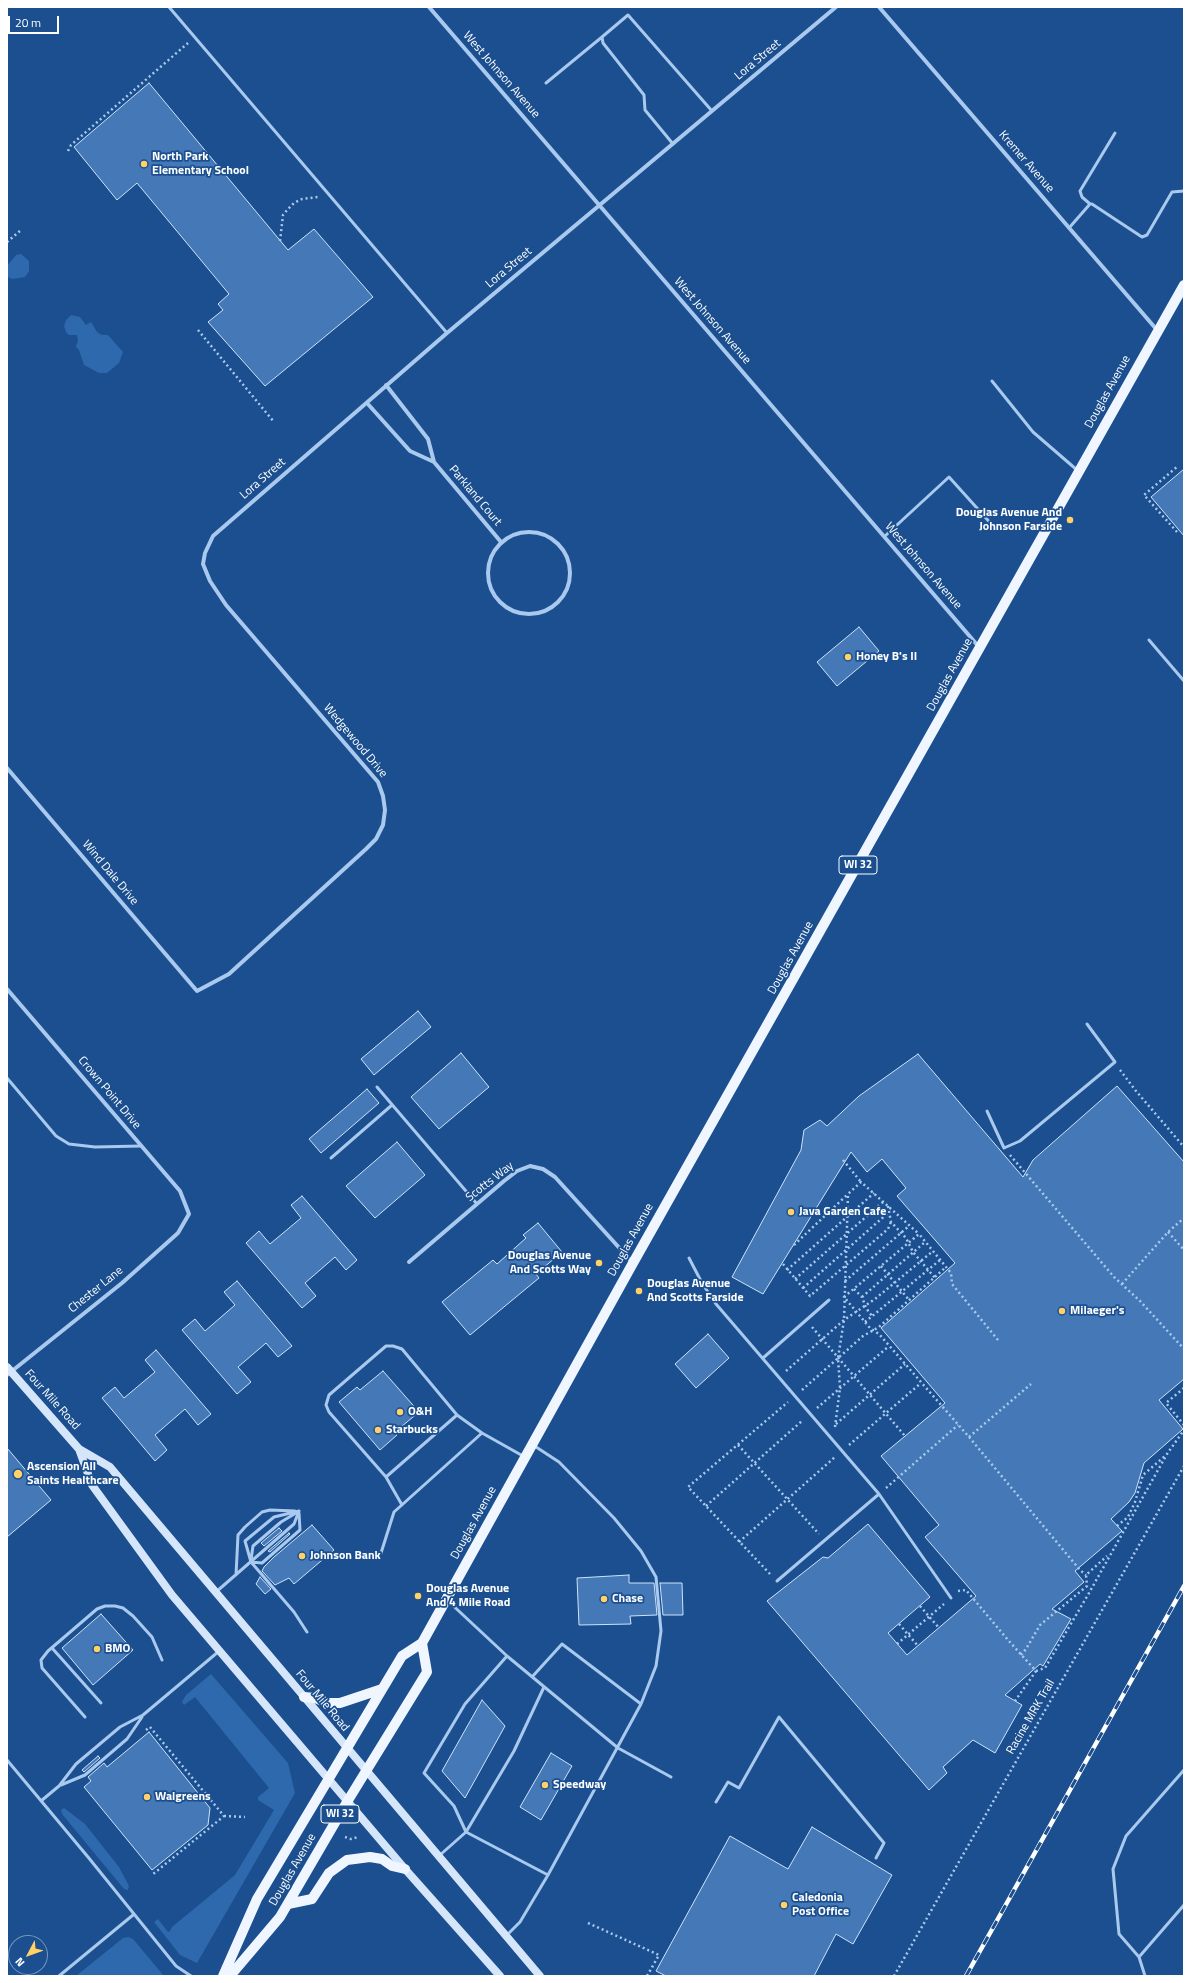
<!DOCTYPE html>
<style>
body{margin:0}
#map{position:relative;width:1191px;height:1983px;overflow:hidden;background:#1b4f8f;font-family:"Titillium Web",sans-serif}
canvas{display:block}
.frame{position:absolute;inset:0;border:8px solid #fff;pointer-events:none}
.north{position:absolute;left:8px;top:1935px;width:40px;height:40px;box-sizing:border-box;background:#1b4f8f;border:1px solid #7695bc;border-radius:50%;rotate:229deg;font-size:11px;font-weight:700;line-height:16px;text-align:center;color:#fff}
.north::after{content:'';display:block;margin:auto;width:14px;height:18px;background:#ffd166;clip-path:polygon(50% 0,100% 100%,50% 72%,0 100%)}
.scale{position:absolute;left:8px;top:16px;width:51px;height:18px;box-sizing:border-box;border:2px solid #fff;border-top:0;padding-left:5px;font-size:12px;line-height:14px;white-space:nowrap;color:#fff;-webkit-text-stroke:3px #1b4f8f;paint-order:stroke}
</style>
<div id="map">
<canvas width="1191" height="1983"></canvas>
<div class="frame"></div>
<div class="north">N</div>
<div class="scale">20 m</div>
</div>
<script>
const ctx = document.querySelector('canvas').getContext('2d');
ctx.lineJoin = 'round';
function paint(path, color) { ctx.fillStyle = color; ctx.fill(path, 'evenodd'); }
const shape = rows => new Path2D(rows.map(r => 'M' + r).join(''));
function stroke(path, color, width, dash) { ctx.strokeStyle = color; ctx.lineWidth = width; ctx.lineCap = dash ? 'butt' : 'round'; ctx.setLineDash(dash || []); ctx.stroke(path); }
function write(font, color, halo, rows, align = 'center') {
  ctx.font = font + ' "Titillium Web",sans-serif'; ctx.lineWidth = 3.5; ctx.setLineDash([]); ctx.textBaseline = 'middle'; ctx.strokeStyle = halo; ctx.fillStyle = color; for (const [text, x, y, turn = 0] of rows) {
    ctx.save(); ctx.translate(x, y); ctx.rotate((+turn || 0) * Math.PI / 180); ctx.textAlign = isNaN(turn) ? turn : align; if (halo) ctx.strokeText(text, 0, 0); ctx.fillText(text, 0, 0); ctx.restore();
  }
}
const green = shape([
 [21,254,29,261,29,271,25,277,13,279,9,278,7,274,7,266,16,255],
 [71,315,80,317,86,325,91,322,97,332,102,335,108,335,123,352,119,363,107,373,99,373,84,365,79,350,76,347,78,340,77,335,69,335,66,332,64,326,66,320],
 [211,1674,288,1763,295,1793,197,1963,180,1955,154,1922,158,1919,168,1932,170,1931,172,1927,235,1875,274,1810,258,1800,258,1797,269,1788,195,1697,184,1705,182,1702,186,1695],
 [64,1808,85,1824,119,1867,129,1886,128,1890,124,1889,62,1814,61,1810],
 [128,1937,133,1939,164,1976,76,1976,123,1938]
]);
const building = shape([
 [149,83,288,250,314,229,373,297,265,386,208,322,223,310,218,304,229,294,137,183,117,200,74,147,149,83],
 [1184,469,1184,536,1151,497,1184,469],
 [859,627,879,651,837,686,817,662,859,627],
 [418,1011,431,1027,374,1075,361,1059,418,1011],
 [461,1053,489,1087,439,1129,411,1097,461,1053],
 [918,1054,1023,1177,1033,1160,1117,1086,1184,1162,1184,1379,1159,1400,1183,1429,1144,1463,1135,1493,1129,1502,1111,1519,1122,1531,1075,1571,1084,1582,1052,1609,1071,1619,1043,1666,1040,1664,1005,1695,1022,1705,995,1753,973,1740,943,1767,947,1773,929,1790,767,1601,823,1557,828,1558,868,1524,930,1597,888,1633,907,1655,976,1596,925,1537,939,1525,881,1456,945,1403,881,1328,955,1263,897,1196,906,1188,882,1159,867,1172,851,1152,763,1294,732,1277,801,1150,804,1130,820,1120,827,1126,859,1096,918,1054],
 [367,1089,379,1103,321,1153,309,1139,367,1089],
 [397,1142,425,1175,375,1218,346,1186,397,1142],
 [302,1196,357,1260,346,1270,335,1257,305,1283,316,1296,302,1308,246,1243,259,1231,270,1244,301,1218,291,1205,302,1196],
 [538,1223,562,1252,536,1274,539,1278,470,1335,442,1302,493,1260,497,1264,526,1238,523,1235,538,1223],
 [237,1281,292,1346,278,1357,266,1343,238,1367,251,1382,237,1394,182,1330,195,1319,205,1331,235,1305,224,1292,237,1281],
 [708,1334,729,1358,696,1388,675,1364,708,1334],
 [156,1350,211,1414,198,1425,185,1409,155,1435,167,1450,155,1461,102,1398,115,1387,124,1398,155,1372,145,1360,156,1350],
 [383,1371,419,1412,395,1432,397,1435,380,1450,339,1402,357,1387,360,1390,383,1371],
 [7,1448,51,1500,7,1537,7,1448],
 [312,1525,334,1550,294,1584,289,1578,275,1585,262,1571,264,1567,274,1557,312,1525],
 [279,1528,282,1531,264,1546,261,1543,279,1528],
 [289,1533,290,1534,270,1552,268,1551,289,1533],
 [629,1575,629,1583,654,1583,657,1615,630,1616,631,1624,579,1625,577,1578,629,1575],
 [260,1577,271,1589,265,1594,256,1584,260,1577],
 [660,1583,682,1583,683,1615,663,1615,660,1583],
 [101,1614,133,1650,93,1685,62,1648,101,1614],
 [482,1700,505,1726,465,1798,442,1771,482,1700],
 [149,1732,210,1808,208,1825,152,1870,84,1787,91,1781,88,1777,104,1763,107,1767,149,1732],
 [551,1753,572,1766,541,1820,520,1807,551,1753],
 [98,1756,100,1758,84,1772,82,1770,98,1756],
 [812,1827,892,1875,853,1944,836,1934,814,1976,666,1976,656,1971,730,1836,788,1869,812,1827]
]);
const path = shape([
 [68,151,71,145,188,43],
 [280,241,283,215,288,209,294,203,302,199,318,197],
 [7,242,21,230],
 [198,330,274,422],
 [1177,532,1144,495,1178,466],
 [1120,1070,1136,1091,1184,1147],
 [1010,1155,1114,1277,1140,1301,1184,1349],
 [843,1160,861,1182],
 [888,1206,891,1222,906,1238,913,1252,935,1278],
 [1168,1232,1184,1250],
 [794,1245,848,1194],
 [783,1264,810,1296,888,1229,891,1222],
 [881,1266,909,1300],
 [787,1270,874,1193],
 [795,1279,883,1202],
 [845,1281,909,1226],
 [1122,1284,1168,1232,1184,1218],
 [803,1288,889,1212],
 [854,1289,862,1297,866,1308,872,1316],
 [862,1297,925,1242],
 [865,1322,940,1260],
 [812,1327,905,1436],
 [998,1340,952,1284,951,1273,919,1234,844,1297,870,1328,879,1334,969,1437,1080,1570,1086,1575],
 [786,1371,844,1320,875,1299,933,1251],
 [1184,1388,1166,1403,1184,1425],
 [802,1390,863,1336,879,1327,946,1267],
 [817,1408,889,1346],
 [836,1424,905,1364],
 [835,1427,840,1388,838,1358,844,1320,848,1194,861,1182,919,1234],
 [969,1437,1031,1384],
 [738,1445,819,1534],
 [849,1445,921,1383],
 [886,1488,958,1425],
 [706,1506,803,1420],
 [1117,1526,1128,1517,1135,1502,1143,1475,1165,1456],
 [739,1542,835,1457],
 [770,1574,688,1487,788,1402],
 [958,1591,966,1590,1008,1640,1036,1671,1015,1701],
 [920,1606,939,1628],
 [899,1624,918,1646],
 [897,1644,944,1604],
 [1021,1655,1026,1649,1040,1625,1087,1586,1086,1575,1107,1556],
 [1036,1671,1045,1668,1089,1593,1167,1454,1184,1430],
 [146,1730,150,1727,224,1816,152,1875],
 [224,1816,245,1817],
 [345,1837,351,1839,358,1837],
 [588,1923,659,1955,647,1976],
 [894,1976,1184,1466]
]);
const lane = shape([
 [169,7,447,333],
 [546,83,602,37],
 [673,144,645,110,644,95,603,43,602,37,628,15,712,111],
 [1090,204,1082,197,1080,191,1115,133],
 [1069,228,1090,204,1092,204,1142,237,1147,235,1172,192,1184,191],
 [992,381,1033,432,1077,470],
 [885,536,949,477,994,527],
 [1149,640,1184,681],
 [7,1078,56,1136,69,1144,95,1147,141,1146],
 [377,1087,477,1204],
 [987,1111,1004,1148,1020,1141,1115,1062,1087,1024],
 [331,1158,392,1105],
 [689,1258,702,1283,716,1304,879,1494,951,1598],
 [763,1358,829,1300],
 [533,1445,559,1462,614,1518,641,1551,656,1577,661,1631,656,1666,641,1704],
 [386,1477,457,1415,482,1433],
 [402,1505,386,1477,329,1412,326,1405,329,1395,386,1346,393,1346,402,1349,457,1415],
 [299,1511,274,1517,245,1541,251,1562,294,1612,307,1632],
 [381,1553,394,1512,482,1433,523,1456],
 [251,1560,253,1546,281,1522,296,1513],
 [251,1562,262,1563,300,1530,299,1513],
 [236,1575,238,1535,245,1527,262,1512,270,1510,295,1511],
 [777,1581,879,1494],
 [216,1592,294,1524,299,1511],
 [447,1600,507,1656,618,1748,671,1777],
 [52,1648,101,1703],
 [507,1656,465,1704,424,1773,454,1806,466,1832,548,1875],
 [85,1717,42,1668,41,1660,48,1651,97,1609,105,1606,115,1606,123,1608,133,1616,152,1637,162,1660],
 [7,1760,88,1857,176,1966,191,1976],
 [61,1785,85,1775,127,1739,142,1717],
 [41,1801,59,1786,76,1764,120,1727,143,1715,218,1652],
 [716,1802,728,1782,739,1788,779,1717,884,1843,876,1858],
 [440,1855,466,1832,514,1751,544,1687],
 [507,1935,520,1922,548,1875,641,1704,562,1644,532,1677],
 [1139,1957,1119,1934,1113,1869,1126,1836,1184,1770],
 [59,1976,133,1915],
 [1145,1976,1139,1957,1184,1905]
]);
const street = shape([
 [429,7,979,647],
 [879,7,1157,330],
 [386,385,428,439,434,462],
 [367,403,410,451,434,462,501,542],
 '488 573a41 41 0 1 1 82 0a41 41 0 1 1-82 0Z',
 [7,768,197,991,229,974,366,849,376,839,383,825,385,810,383,796,378,782,226,605,210,581,203,564,205,553,213,536,447,333,836,7],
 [7,989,180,1191,189,1214,178,1233,122,1283,7,1375],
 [409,1262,504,1181,517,1171,530,1166,543,1169,555,1177,633,1263]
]);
const secondary = shape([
 [7,1367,79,1449,110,1467,540,1976],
 [79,1449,92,1485,172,1595,405,1869,500,1976]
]);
const primary = shape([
 [304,1697,315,1698,327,1703,340,1703,382,1689],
 [288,1904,312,1899,329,1873,347,1860,370,1857,382,1859,392,1866,405,1869],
 [223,1976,257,1899,402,1656,422,1643,633,1263,1184,285],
 [230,1976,280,1917,347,1802,427,1672,422,1643]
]);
const rail = shape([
 [966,1976,1184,1586]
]);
const markers = [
 [144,164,4,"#ffd166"],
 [1070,520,4,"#ffd166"],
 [848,657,4,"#ffd166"],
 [791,1212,4,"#ffd166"],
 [599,1263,4,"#ffd166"],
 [639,1291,4,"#ffd166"],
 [1062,1311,4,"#ffd166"],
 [400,1412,4,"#ffd166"],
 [378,1430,4,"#ffd166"],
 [18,1474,5,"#ffd166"],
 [302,1556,4,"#ffd166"],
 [418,1596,4,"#ffd166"],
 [604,1599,4,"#ffd166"],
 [97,1649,4,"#ffd166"],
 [545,1785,4,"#ffd166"],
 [147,1797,4,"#ffd166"],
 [784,1905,4,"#ffd166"]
];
const shields = [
 [858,865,38],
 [340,1814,38]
];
const shieldNames = [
 ["WI 32",858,865],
 ["WI 32",340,1814]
];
const streetNames = [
 ["Lora Street",758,60,-40],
 ["West Johnson Avenue",501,75,49],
 ["Kremer Avenue",1026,162,49],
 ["Lora Street",509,268,-40],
 ["West Johnson Avenue",712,321,49],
 ["Douglas Avenue",1108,392,-61],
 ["Lora Street",263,479,-41],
 ["Parkland Court",475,496,50],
 ["West Johnson Avenue",923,566,49],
 ["Douglas Avenue",950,675,-61],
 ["Wedgewood Drive",355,741,50],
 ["Wind Dale Drive",110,873,50],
 ["Douglas Avenue",791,958,-61],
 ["Crown Point Drive",109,1093,50],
 ["Scotts Way",490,1182,-38],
 ["Douglas Avenue",631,1240,-61],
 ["Chester Lane",96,1290,-39],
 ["Four Mile Road",52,1400,48],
 ["Douglas Avenue",474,1523,-61],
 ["Four Mile Road",322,1701,50],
 ["Racine MRK Trail",1031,1717,-60],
 ["Douglas Avenue",293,1870,-60]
];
const poiNames = [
 ["North Park",152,157],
 ["Elementary School",152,171],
 ["Douglas Avenue And",1062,513,"right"],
 ["Johnson Farside",1062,527,"right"],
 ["Honey B's II",856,657],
 ["Java Garden Cafe",799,1212],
 ["Douglas Avenue",591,1256,"right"],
 ["And Scotts Way",591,1270,"right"],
 ["Douglas Avenue",647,1284],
 ["And Scotts Farside",647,1298],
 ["Milaeger's",1070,1311],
 ["O&H",408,1412],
 ["Starbucks",386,1430],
 ["Ascension All",27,1467],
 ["Saints Healthcare",27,1481],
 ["Johnson Bank",310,1556],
 ["Douglas Avenue",426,1589],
 ["And 4 Mile Road",426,1603],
 ["Chase",612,1599],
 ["BMO",105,1649],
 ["Speedway",553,1785],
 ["Walgreens",155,1797],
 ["Caledonia",792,1898],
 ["Post Office",792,1912]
];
paint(green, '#2e69ad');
paint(building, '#4478b7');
stroke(building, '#cfe3fa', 1);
stroke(path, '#a9c9ee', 2.5, [2, 3]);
stroke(lane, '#a9c9ee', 3);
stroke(street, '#a9c9ee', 4);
stroke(secondary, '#d6e6fa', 8);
stroke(primary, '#f0f6ff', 10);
stroke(rail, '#fff', 4.5);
stroke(rail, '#1b4f8f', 3, [9]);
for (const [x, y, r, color] of markers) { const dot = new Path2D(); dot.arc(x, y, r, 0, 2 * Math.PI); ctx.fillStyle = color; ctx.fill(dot); stroke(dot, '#1b4f8f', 1.5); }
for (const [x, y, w] of shields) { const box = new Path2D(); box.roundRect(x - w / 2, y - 9, w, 18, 3); ctx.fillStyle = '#1b4f8f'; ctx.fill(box); stroke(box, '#fff', 1); }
write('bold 11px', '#fff', null, shieldNames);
write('12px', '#fff', '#1b4f8f', streetNames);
write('bold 12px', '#fff', '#1b4f8f', poiNames, 'left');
</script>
